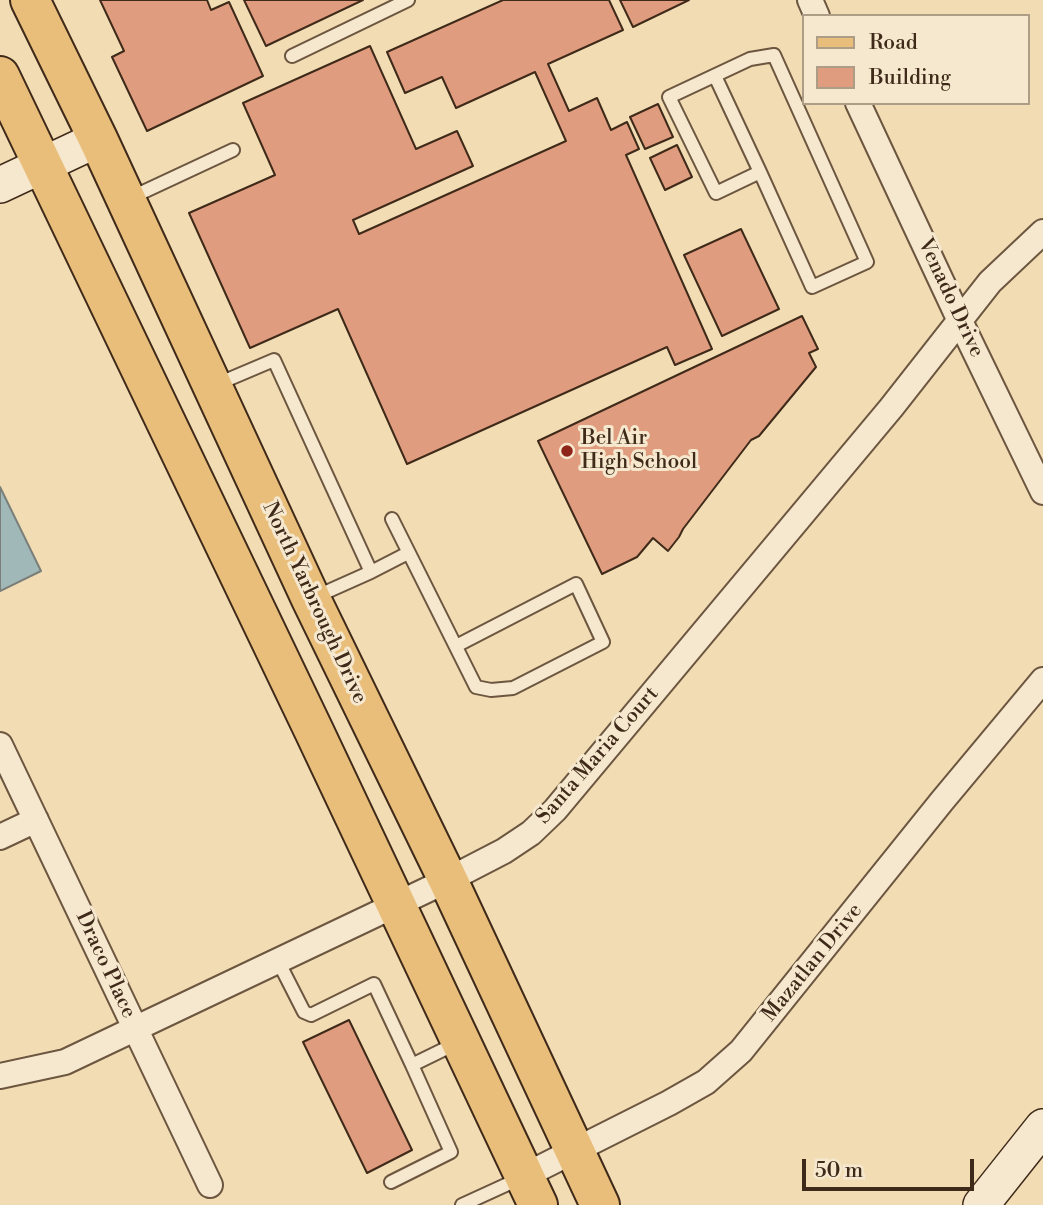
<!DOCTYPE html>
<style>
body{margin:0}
#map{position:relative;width:1043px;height:1205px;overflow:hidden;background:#f1dcb3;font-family:"Libre Bodoni",serif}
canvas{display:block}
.legend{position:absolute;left:802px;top:14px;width:228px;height:91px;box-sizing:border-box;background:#f6e8ce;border:2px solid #ad9c86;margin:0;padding:9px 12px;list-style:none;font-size:21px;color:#3f2a1a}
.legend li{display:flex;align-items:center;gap:14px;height:35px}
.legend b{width:35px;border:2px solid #ad9c86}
.scale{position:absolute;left:802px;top:1159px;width:172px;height:32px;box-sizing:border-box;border:4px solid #3f2a1a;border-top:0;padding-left:9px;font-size:21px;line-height:24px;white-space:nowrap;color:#3f2a1a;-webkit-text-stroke:5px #f6e8ce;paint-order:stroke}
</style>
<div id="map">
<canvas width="1043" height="1205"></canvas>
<ul class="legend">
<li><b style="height:9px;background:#e8be7a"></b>Road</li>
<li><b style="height:19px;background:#df9c7e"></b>Building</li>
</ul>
<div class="scale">50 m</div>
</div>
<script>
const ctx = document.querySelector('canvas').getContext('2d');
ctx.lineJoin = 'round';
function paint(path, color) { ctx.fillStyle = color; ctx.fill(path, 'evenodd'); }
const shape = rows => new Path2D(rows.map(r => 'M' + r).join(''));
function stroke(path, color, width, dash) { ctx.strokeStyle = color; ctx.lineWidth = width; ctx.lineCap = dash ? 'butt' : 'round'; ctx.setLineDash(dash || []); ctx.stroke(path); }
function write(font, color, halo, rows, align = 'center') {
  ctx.font = font + ' "Libre Bodoni",serif'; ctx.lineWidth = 6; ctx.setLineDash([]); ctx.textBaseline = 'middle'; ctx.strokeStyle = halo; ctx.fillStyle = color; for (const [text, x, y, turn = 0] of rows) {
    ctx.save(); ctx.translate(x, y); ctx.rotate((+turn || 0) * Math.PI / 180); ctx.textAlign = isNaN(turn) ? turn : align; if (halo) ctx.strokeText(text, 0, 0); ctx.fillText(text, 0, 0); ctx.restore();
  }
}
const water = shape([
 [0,487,41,571,0,591,0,487]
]);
const building = shape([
 [100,0,207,0,211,10,229,2,263,76,147,131,112,57,124,51,100,0],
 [244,0,363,0,266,46,244,0],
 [503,0,609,0,623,30,548,64,569,111,597,98,611,130,627,122,639,149,626,155,712,349,675,365,667,347,407,464,338,309,250,348,189,213,275,175,243,103,370,46,416,149,457,131,473,166,353,220,359,234,566,141,535,72,456,108,442,77,405,93,387,52,503,0],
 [620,0,689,0,633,27,620,0],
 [658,104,673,137,645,149,630,117,658,104],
 [677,145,692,177,665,190,650,158,677,145],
 [741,229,779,309,722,336,684,255,741,229],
 [802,316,818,349,809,353,816,367,759,436,751,440,683,529,679,537,668,551,653,538,637,557,602,574,538,441,802,316],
 [349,1020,412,1150,367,1173,303,1042,349,1020]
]);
const lane = shape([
 [292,56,408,0],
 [715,76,760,172,812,287,867,262,774,55,750,59,669,97,716,193,760,172],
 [128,199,233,150],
 [215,385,274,360,371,572],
 [392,519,476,687,491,690,513,688,603,642,576,584,456,646],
 [315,597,371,572,408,553],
 [278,961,304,1012,311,1015,374,984,412,1065],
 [391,1182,451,1152,412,1065,457,1043],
 [462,1205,521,1178]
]);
const street = shape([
 [810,0,817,16],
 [858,103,960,321,1043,492],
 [0,745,210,1185],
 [0,837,36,820],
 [0,1076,65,1062,448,880,504,851,531,833,555,810,891,408,990,282,1043,232],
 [524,1176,669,1103,706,1082,741,1051,942,801,1043,680]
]);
const secondary = shape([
 [0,185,98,139],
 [981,1205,1043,1127]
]);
const primary = shape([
 [30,0,98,139,311,599,448,880,600,1205],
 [0,76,314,731,538,1205]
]);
const markers = [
 [567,451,7,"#8f2418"]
];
const streetNames = [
 ["Venado Drive",950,298,65],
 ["North Yarbrough Drive",314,603,65],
 ["Santa Maria Court",598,756,-49],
 ["Mazatlan Drive",813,963,-51],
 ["Draco Place",105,965,65]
];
const poiNames = [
 ["Bel Air",581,439],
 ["High School",581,463]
];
paint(water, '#a1b8b8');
stroke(water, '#7a7f79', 2);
paint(building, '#df9c7e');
stroke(building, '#3f2a1a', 2);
stroke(lane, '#6c5640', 16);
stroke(street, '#6c5640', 28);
stroke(secondary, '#3f2a1a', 38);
stroke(primary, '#3f2a1a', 42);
stroke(lane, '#f6e8ce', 12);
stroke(street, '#f6e8ce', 24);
stroke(secondary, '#f6e8ce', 35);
stroke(primary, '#e8be7a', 38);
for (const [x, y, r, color] of markers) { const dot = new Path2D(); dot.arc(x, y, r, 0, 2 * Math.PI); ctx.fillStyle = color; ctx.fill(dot); stroke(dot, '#f6e8ce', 2.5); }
write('21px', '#3f2a1a', '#f6e8ce', streetNames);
write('21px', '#3f2a1a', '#f6e8ce', poiNames, 'left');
</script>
